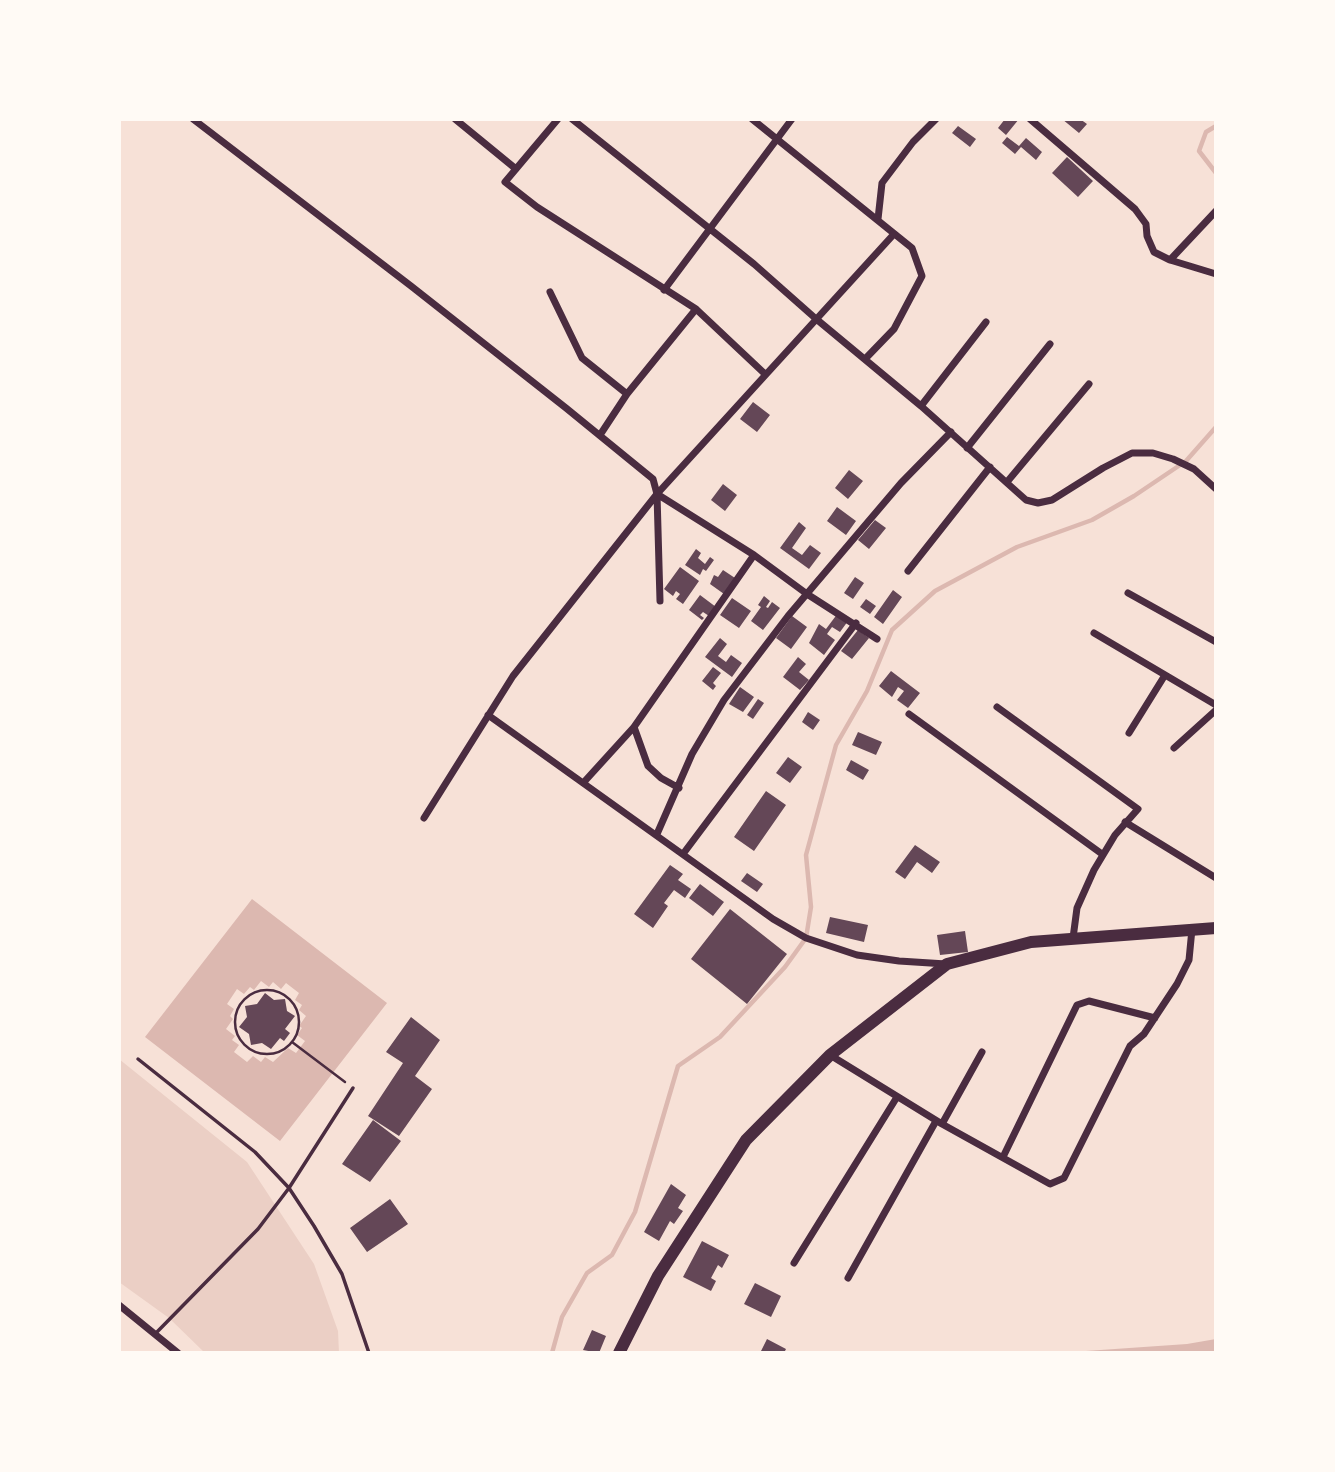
<!DOCTYPE html>
<style>
body{margin:0}
#map{position:relative;width:1335px;height:1472px;overflow:hidden;background:#f7e1d7;font-family:Barlow,sans-serif}
canvas{display:block}
.frame{position:absolute;inset:0;border:121px solid #fffaf5;pointer-events:none}
</style>
<div id="map">
<canvas width="1335" height="1472"></canvas>
<div class="frame"></div>
</div>
<script>
const ctx = document.querySelector('canvas').getContext('2d');
ctx.lineJoin = 'round';
function paint(path, color) { ctx.fillStyle = color; ctx.fill(path, 'evenodd'); }
const shape = rows => new Path2D(rows.map(r => 'M' + r).join(''));
function stroke(path, color, width, dash) { ctx.strokeStyle = color; ctx.lineWidth = width; ctx.lineCap = dash ? 'butt' : 'round'; ctx.setLineDash(dash || []); ctx.stroke(path); }
const green = shape([
 [119,1059,247,1162,314,1264,338,1331,339,1353,205,1353,169,1318,119,1282]
]);
const water = shape([
 [252,899,387,1003,280,1141,145,1037],
 [261,981,269,987,273,982,281,989,286,983,299,993,295,1000,302,1005,299,1010,306,1016,299,1026,302,1028,297,1035,305,1041,296,1053,288,1048,273,1062,265,1057,261,1062,253,1056,247,1062,234,1052,239,1045,232,1040,235,1036,226,1029,233,1019,230,1016,234,1009,227,1004,237,989,244,994,250,987,254,990],
 [1216,1339,1216,1353,1057,1353,1187,1344]
]);
const stream = shape([
 [1216,126,1206,132,1199,151,1216,173],
 [552,1353,562,1317,587,1273,612,1255,635,1212,678,1066,720,1037,785,967,806,938,811,907,806,855,836,745,867,691,892,630,935,591,1017,547,1092,520,1134,496,1186,461,1216,427]
]);
const building = shape([
 [1005,119,1019,119,1006,135,998,128],
 [1062,119,1080,119,1087,124,1079,133],
 [958,126,976,139,970,147,952,133],
 [1007,137,1019,146,1026,138,1042,152,1036,160,1021,147,1015,154,1002,143],
 [1067,157,1093,181,1078,197,1052,173],
 [753,402,770,415,757,432,740,419],
 [849,470,863,481,848,499,835,488],
 [723,484,737,495,725,511,711,500],
 [837,507,856,521,846,535,827,521],
 [875,520,886,528,869,549,858,540],
 [799,522,806,528,792,548,802,555,810,545,821,553,809,569,780,548],
 [696,549,701,553,698,558,705,564,710,557,714,560,706,571,703,569,700,575,685,565],
 [680,567,699,581,683,604,676,599,680,594,676,591,673,596,664,589],
 [723,570,735,578,724,594,710,584,714,575,718,577],
 [855,577,864,583,853,599,844,593],
 [893,590,902,597,883,624,874,617],
 [700,595,716,607,709,616,703,612,700,615,704,618,702,620,689,610],
 [764,596,770,601,766,607,768,608,772,602,780,608,763,630,751,621,761,607,758,605],
 [732,598,751,611,739,628,720,615],
 [866,599,876,606,870,614,860,607],
 [838,613,848,621,840,632,832,627,827,634,835,640,824,655,809,643,819,624,826,629],
 [792,616,807,627,791,649,776,638],
 [858,630,869,638,852,659,841,651],
 [720,638,727,644,718,656,726,662,731,655,742,663,732,677,705,657],
 [798,657,806,664,799,672,809,680,800,690,783,677],
 [713,667,721,673,713,683,716,686,713,690,702,681],
 [891,671,920,693,908,708,897,700,904,691,898,687,892,697,879,686],
 [740,687,754,697,743,712,729,704],
 [758,699,764,703,753,719,747,715],
 [808,712,820,720,813,730,802,722],
 [858,732,882,742,876,755,852,745],
 [788,757,802,767,790,783,776,773],
 [851,760,869,770,863,780,846,770],
 [766,791,786,805,754,851,734,837],
 [915,845,940,862,932,873,917,862,905,879,895,872],
 [670,865,683,874,678,880,691,889,685,898,674,890,664,903,668,906,653,928,634,914],
 [747,873,763,884,757,892,741,881],
 [700,884,724,902,713,916,689,898],
 [730,909,787,954,747,1004,691,959],
 [830,917,868,925,864,942,826,933],
 [965,931,968,952,940,955,937,935],
 [265,993,274,1000,285,999,287,1011,295,1016,285,1029,290,1033,284,1041,280,1038,271,1049,262,1043,251,1045,249,1034,239,1027,247,1017,245,1006,257,1004],
 [411,1017,440,1040,415,1076,432,1089,399,1136,368,1116,403,1063,386,1052],
 [373,1120,401,1141,370,1182,342,1164],
 [671,1184,686,1195,678,1208,683,1211,674,1224,670,1221,659,1241,644,1232],
 [390,1199,408,1224,367,1252,350,1228],
 [702,1241,729,1255,722,1268,718,1265,711,1278,716,1281,711,1291,683,1277],
 [755,1283,781,1296,771,1317,744,1304],
 [592,1330,606,1336,599,1353,583,1350],
 [767,1339,786,1349,784,1353,760,1353]
]);
const path = shape([
 '235 1022a32 32 0 1 1 64 0a32 32 0 1 1-64 0Z',
 [292,1042,345,1082]
]);
const service = shape([
 [138,1059,255,1152,289,1188,314,1226,342,1274,369,1353],
 [156,1333,258,1229,289,1188,353,1088]
]);
const minor = shape([
 [193,119,411,286,566,408,653,479,657,494,660,601],
 [455,119,516,169],
 [558,119,505,182,537,207,696,309,627,394,600,435],
 [572,119,754,264,815,318,921,406,1026,500,1038,503,1052,500,1103,468,1132,453,1153,453,1173,459,1194,469,1216,489],
 [752,119,912,248,922,276,894,329,866,358],
 [1030,119,1135,209,1146,224,1147,236,1154,252,1170,260,1216,274],
 [878,219,882,183,913,142,936,119],
 [1170,260,1216,211],
 [664,290,792,119],
 [550,292,582,358,627,394],
 [696,309,765,374],
 [921,406,986,322],
 [967,448,1050,344],
 [1007,482,1089,384],
 [657,494,754,555,807,594,877,639],
 [908,571,990,467],
 [1128,593,1216,642],
 [1094,633,1216,705],
 [997,707,1138,809,1115,835,1094,870,1077,908,1073,938],
 [909,714,1102,854],
 [488,715,773,919,806,938,857,955,899,961,946,964],
 [1129,733,1165,675],
 [1174,748,1216,710],
 [584,782,634,727],
 [679,788,661,778,648,766,634,727,754,555],
 [424,818,513,676,657,494,894,234],
 [1125,822,1216,878],
 [657,834,692,754,724,700,788,616,901,483,951,432],
 [683,854,856,623],
 [830,1055,942,1124,1050,1184,1064,1178,1130,1046,1144,1034,1177,984,1189,960,1192,929],
 [942,1124,982,1052],
 [1003,1157,1077,1005,1089,1001,1155,1018],
 [794,1263,897,1097],
 [848,1278,936,1121],
 [119,1305,178,1353]
]);
const primary = shape([
 [619,1353,658,1276,746,1140,830,1055,947,964,1031,942,1216,928]
]);
paint(green, '#ebcfc5');
paint(water, '#dcb8b0');
stroke(stream, '#dcb8b0', 4.5);
paint(building, '#644757');
stroke(path, '#4a2c40', 2.5);
stroke(service, '#4a2c40', 3.5);
stroke(minor, '#4a2c40', 7);
stroke(primary, '#4a2c40', 12);
</script>
